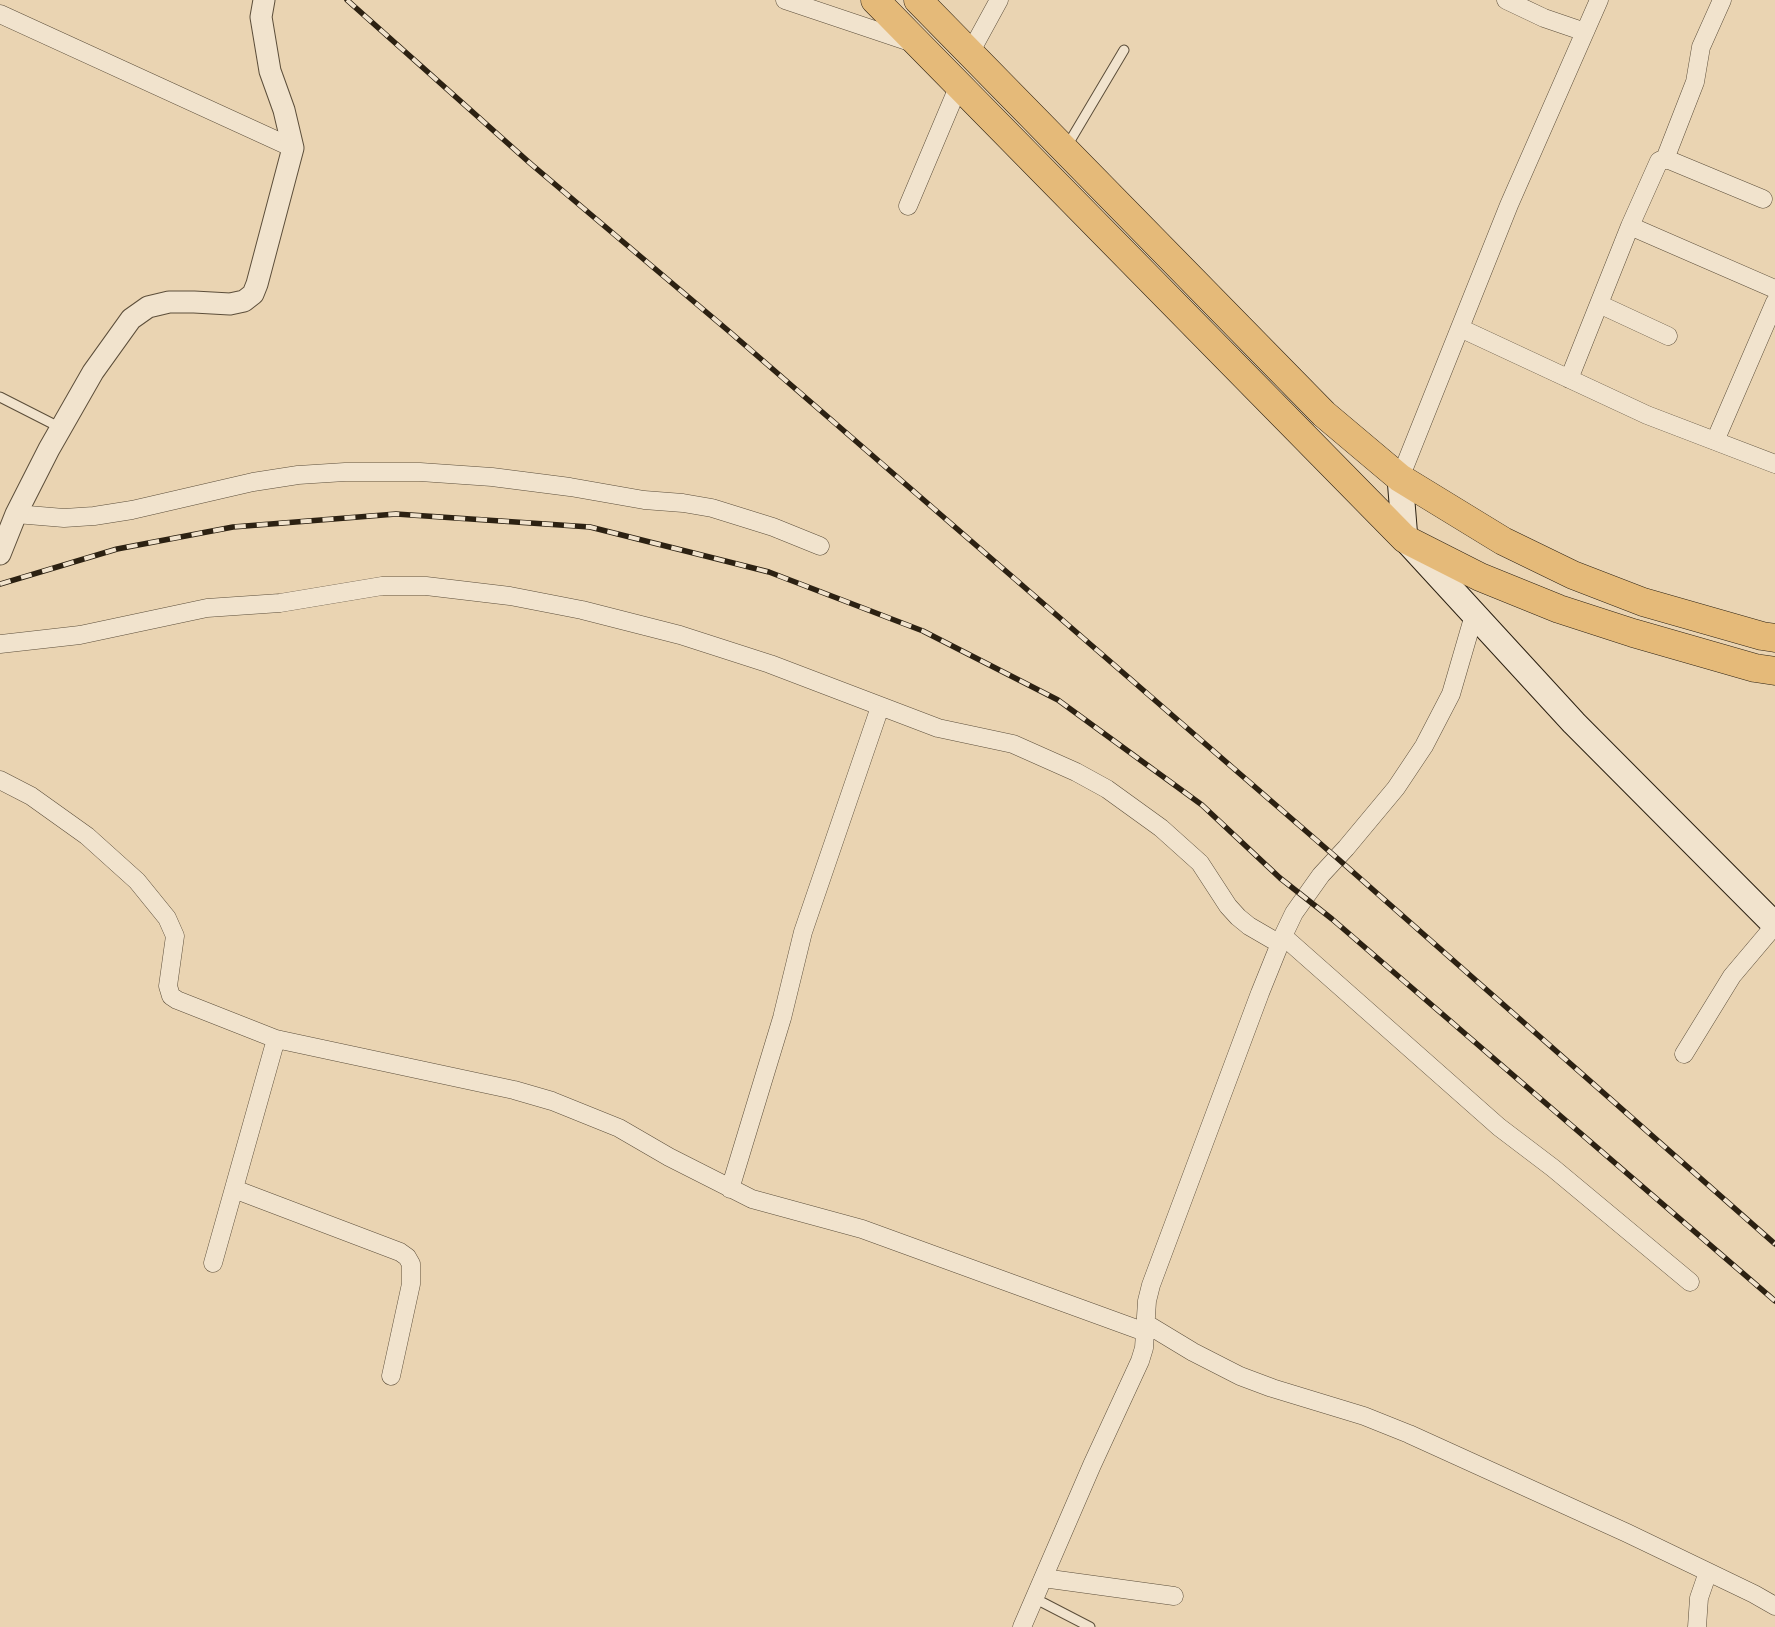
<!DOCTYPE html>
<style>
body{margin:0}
canvas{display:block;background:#ead4b2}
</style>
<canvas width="1775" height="1627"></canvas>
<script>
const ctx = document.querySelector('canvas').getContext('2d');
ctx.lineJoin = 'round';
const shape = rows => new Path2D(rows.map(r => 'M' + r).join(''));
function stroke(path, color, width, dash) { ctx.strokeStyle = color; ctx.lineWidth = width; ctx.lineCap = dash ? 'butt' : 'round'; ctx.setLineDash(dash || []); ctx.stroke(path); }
const service = shape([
 [1067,146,1124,50],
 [0,397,61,428],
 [1034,1598,1090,1627]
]);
const minor = shape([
 [785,0,913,43],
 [1506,0,1544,18,1585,32],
 [0,14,293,148],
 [970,53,999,0],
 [1665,159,1695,82,1701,47,1722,0],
 [908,206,959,85],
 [1630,226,1775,289],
 [1599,304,1668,336],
 [1460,328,1647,415,1775,464],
 [1569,379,1630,226,1659,161,1661,160,1669,160,1763,199],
 [1715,441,1775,302],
 [1400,478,1509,205,1599,0],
 [16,514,64,518,94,516,132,510,253,482,298,475,345,472,420,472,492,477,570,487,644,500,683,503,712,508,773,527,820,546],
 [0,644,80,635,207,608,280,603,382,586,426,586,510,596,582,610,680,635,770,664,938,728,1013,744,1076,772,1107,789,1161,828,1200,863,1228,906,1238,917,1249,926,1280,944],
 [0,780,31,796,87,836,137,881,167,918,175,936,168,986,171,996,177,1000,276,1039,514,1090,552,1101,619,1128,669,1157,752,1199,862,1229,1145,1332],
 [1283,936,1499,1127,1553,1168,1690,1282],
 [1684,1054,1732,976,1775,925],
 [234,1189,400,1252,407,1257,411,1264,411,1284,391,1376],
 [730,1189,782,1018,803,932,880,707],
 [213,1263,276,1039],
 [1145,1323,1193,1352,1240,1376,1272,1388,1364,1416,1409,1434,1627,1533,1754,1594,1775,1606],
 [1043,1578,1174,1596],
 [1022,1627,1092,1465,1140,1361,1144,1348,1147,1301,1151,1285,1260,993,1283,936,1294,913,1321,875,1346,848,1396,788,1424,746,1451,694,1474,615],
 [1697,1627,1699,1598,1708,1572]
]);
const tertiary = shape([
 [0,554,16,514,49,449,93,372,131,319,148,307,169,302,194,302,230,304,244,301,253,294,257,284,293,148,284,110,270,71,261,17,264,0]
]);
const secondary = shape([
 [1400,478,1405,539,1574,723,1775,925]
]);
const trunk = shape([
 [875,0,1405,539,1480,577,1559,609,1633,633,1755,668,1775,671],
 [918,0,1324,414,1400,478,1503,541,1573,575,1643,602,1762,636,1775,638]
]);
const rail = shape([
 [347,0,531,164,731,333,1337,858,1775,1244],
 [0,584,117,549,233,527,396,514,590,527,769,572,923,631,1058,700,1202,805,1280,878,1332,919,1775,1301]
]);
stroke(service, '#5c4e3a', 11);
stroke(minor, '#5c4e3a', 19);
stroke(tertiary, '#5c4e3a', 23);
stroke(secondary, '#2c2112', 27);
stroke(trunk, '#2c2112', 29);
stroke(service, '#f1e3cd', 9);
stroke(minor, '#f1e3cd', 18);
stroke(tertiary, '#f1e3cd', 21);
stroke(secondary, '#f1e3cd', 25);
stroke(trunk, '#e5ba79', 28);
stroke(rail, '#2c2112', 5.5);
stroke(rail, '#f1e3cd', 4, [11]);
</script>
